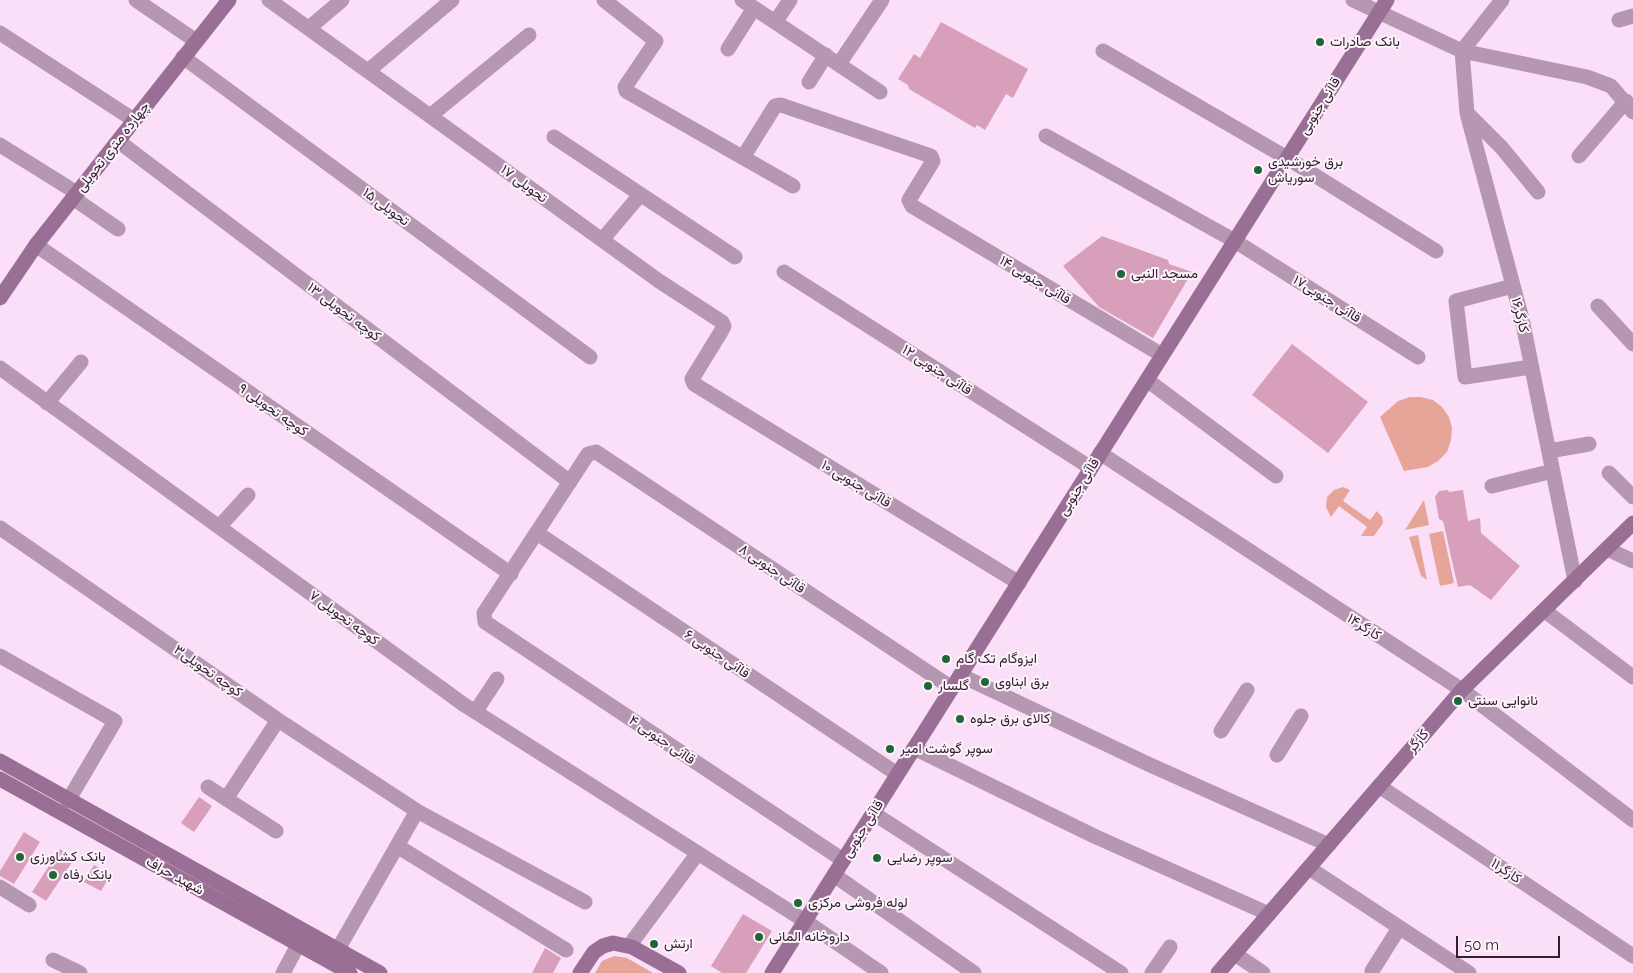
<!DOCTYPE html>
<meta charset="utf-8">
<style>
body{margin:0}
#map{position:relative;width:1633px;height:973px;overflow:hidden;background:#fbdef8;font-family:Raleway,sans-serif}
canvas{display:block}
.scale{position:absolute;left:1456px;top:936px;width:104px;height:22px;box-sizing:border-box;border:2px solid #301f2e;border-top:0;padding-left:6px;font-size:15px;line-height:18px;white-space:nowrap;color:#301f2e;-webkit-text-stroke:4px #fcf3fb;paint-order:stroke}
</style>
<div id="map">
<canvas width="1633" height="973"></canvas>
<div class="scale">50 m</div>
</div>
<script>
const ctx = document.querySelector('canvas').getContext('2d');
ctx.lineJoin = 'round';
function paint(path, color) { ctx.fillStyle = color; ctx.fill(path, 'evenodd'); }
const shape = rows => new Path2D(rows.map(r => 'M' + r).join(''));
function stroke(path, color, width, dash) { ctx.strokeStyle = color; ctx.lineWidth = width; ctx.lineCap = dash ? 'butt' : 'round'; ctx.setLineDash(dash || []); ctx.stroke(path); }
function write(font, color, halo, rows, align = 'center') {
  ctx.font = font + ' Raleway,Vazirmatn,sans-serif'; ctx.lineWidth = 4; ctx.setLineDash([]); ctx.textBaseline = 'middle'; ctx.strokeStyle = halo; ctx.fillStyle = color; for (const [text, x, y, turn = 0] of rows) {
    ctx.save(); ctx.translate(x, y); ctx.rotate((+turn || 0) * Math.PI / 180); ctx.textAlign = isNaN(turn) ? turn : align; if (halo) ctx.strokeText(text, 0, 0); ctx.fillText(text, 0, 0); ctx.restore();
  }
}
const green = shape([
 [1410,397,1421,397,1433,400,1442,407,1449,417,1452,428,1451,440,1447,452,1438,461,1428,467,1404,471,1380,417,1398,401],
 [1343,487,1350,490,1343,501,1370,520,1377,511,1382,517,1383,523,1374,536,1361,536,1367,527,1339,506,1331,517,1326,507,1327,497,1334,490],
 [1424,500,1429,525,1405,530],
 [1443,531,1454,583,1440,586,1429,534],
 [1418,535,1427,580,1421,576,1409,537],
 [614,956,627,958,653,973,595,973,602,961]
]);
const building = shape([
 [941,22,1028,69,1013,98,1006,94,985,130,977,125,975,128,909,89,908,85,898,79,914,54,920,58],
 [1102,236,1168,260,1169,264,1192,272,1153,338,1099,307,1063,266],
 [1292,344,1368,402,1328,453,1252,395],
 [1448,490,1449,492,1463,490,1468,521,1480,518,1481,533,1520,566,1491,600,1470,585,1458,587,1443,521,1439,519,1435,497,1439,491],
 [199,797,212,806,194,832,181,823],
 [24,832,40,842,14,884,0,876,0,871],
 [60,849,74,859,46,901,32,892],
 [94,865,111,874,101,891,84,882],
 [743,914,772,931,746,973,722,973,711,966],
 [545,948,561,958,553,973,532,973]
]);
const street = shape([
 [136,0,196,41],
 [269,0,659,281,722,322,724,326,722,330,692,379,694,384,1019,583],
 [604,0,656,41,625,87,626,91,793,186],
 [742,0,880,92],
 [1353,0,1462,51,1587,77,1611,86,1633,112],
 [1619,20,1633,16],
 [776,21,790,0],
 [309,28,342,0],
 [0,33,134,120],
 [728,49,754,8],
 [1103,51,1287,158,1436,251],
 [1462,51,1467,113,1522,319,1575,581],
 [1462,51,1502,0],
 [183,57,590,357],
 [839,64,882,0],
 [368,71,452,0],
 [809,82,826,55],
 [1468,114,1502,148,1538,192],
 [430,116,529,35],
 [1046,136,1235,241,1418,357],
 [554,137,735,257],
 [118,141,570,482],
 [0,145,77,193],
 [747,151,775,106,781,105,931,156,933,161,909,200,912,206,1162,355],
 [1579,156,1626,101],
 [73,198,118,229],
 [602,240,640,195],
 [36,245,511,574],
 [784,272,1091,468],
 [1513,286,1456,301,1465,377,1531,367],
 [1598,306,1633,344],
 [0,368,463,704,805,921,881,973],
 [1147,380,1276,476],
 [47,403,81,362],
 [1549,451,1589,444],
 [1100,453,1462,690,1633,820],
 [1609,473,1633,497],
 [1492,486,1553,471],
 [219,527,248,495],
 [0,528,278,720,417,811,585,902],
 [537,533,897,774],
 [1607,549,1633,561],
 [1545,611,1633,677],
 [0,656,115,721,68,801],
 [960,675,1148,764,1329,845],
 [476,711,497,679],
 [1221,731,1247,690],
 [914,748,1094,836,1269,914],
 [1277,755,1301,716],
 [1379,786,1633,956],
 [208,787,276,831],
 [226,799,278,720],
 [873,813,1121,973],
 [397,846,566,950],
 [843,860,485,622,484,613,588,454,596,452,952,688],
 [1309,868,1469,973],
 [834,875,974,973],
 [0,887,29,905],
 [629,946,698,853],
 [337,951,417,811],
 [1235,954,1263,973],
 [53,960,80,973],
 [1372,971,1399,928],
 [283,973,298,945],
 [1152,973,1170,947]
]);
const secondary = shape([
 [0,298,36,245,229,0],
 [0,761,380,973],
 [0,779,350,973],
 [580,973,594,952,603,946,613,943,632,947,679,973],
 [772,973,1387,0],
 [1218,973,1462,690,1633,523]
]);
const markers = [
 [1320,42,5,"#1e6633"],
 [1258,170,5,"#1e6633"],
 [1121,274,5,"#1e6633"],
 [946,659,5,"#1e6633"],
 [985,682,5,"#1e6633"],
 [928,686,5,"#1e6633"],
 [1458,701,5,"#1e6633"],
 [960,719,5,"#1e6633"],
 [890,749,5,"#1e6633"],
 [20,857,5,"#1e6633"],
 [877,858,5,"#1e6633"],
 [53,875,5,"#1e6633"],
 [798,903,5,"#1e6633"],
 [759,937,5,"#1e6633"],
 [654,944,5,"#1e6633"]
];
const poiNames = [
 ["بانک صادرات",1330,42],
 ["برق خورشیدی",1268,162],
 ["سوریاش",1268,178],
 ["مسجد النبی",1131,274],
 ["ایزوگام تک گام",956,659],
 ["برق ابناوی",995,682],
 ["گلسار",938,686],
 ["نانوایی سنتی",1468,701],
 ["کالای برق جلوه",970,719],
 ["سوپر گوشت امیر",900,749],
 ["بانک کشاورزی",30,857],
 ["سوپر رضایی",887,858],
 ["بانک رفاه",63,875],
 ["لوله فروشی مرکزی",808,903],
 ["داروخانه المانی",769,937],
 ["ارتش",664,944]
];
const streetNames = [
 ["قاآنی جنوبی",1320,106,-58],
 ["چهارده متری تحویلی",113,147,-52],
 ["تحویلی ۱۷",524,184,36],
 ["تحویلی ۱۵",386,207,36],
 ["قاآنی جنوبی ۱۴",1035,280,31],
 ["قاآنی جنوبی۱۷",1327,299,32],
 ["کوچه تحویلی ۱۳",344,312,37],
 ["کارگر۱۶",1520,315,76],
 ["قاآنی جنوبی ۱۲",937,370,33],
 ["کوچه تحویلی ۹",273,410,35],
 ["قاآنی جنوبی ۱۰",856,484,31],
 ["قاآنی جنوبی",1079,487,-58],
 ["قاآنی جنوبی ۸",772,569,34],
 ["کوچه تحویلی ۷",344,618,36],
 ["کارگر۱۴",1364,627,33],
 ["قاآنی جنوبی ۶",717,654,34],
 ["کوچه تحویلی۳",208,671,35],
 ["قاآنی جنوبی ۴",662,740,34],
 ["کارگر",1418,741,-49],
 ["قاآنی جنوبی",863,829,-58],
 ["کارگر۱۱",1506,871,34],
 ["شهید حراف",175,876,29]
];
paint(green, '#e7a59a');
paint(building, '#d79fb9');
stroke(street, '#b597b2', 15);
stroke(secondary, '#9a6f96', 15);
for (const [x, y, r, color] of markers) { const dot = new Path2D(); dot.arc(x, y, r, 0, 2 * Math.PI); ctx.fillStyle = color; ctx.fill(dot); stroke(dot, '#fcf3fb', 2); }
write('14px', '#301f2e', '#fcf3fb', poiNames, 'left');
write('14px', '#301f2e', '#fcf3fb', streetNames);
</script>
